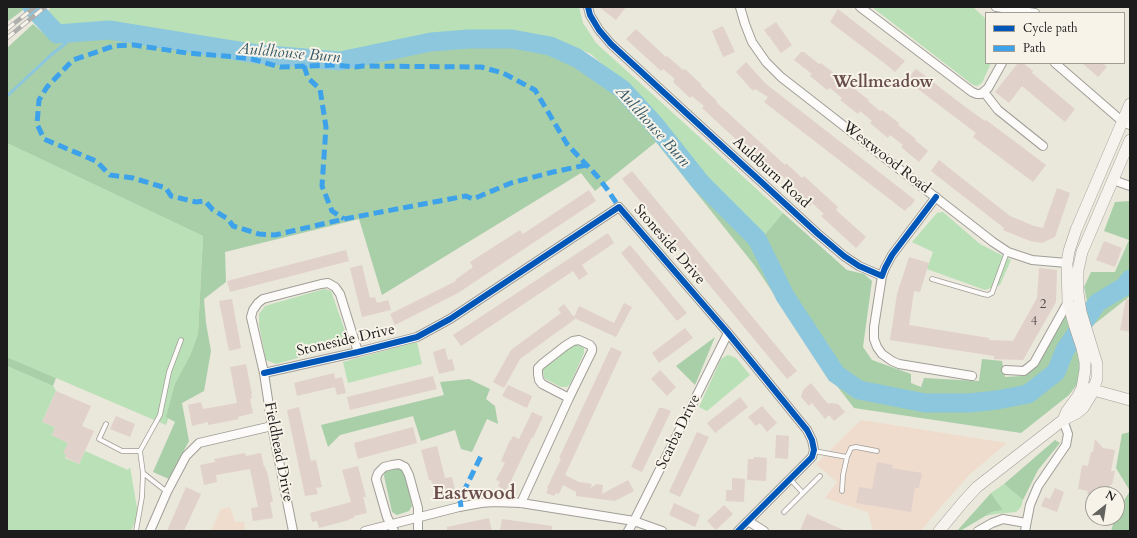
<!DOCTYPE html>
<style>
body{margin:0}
#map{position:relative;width:1137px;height:538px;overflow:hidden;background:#eae7db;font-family:Cardo,serif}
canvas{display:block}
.frame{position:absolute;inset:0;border:8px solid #1c1c1c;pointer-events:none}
.legend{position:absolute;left:985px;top:12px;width:140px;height:52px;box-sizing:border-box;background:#f7f3e8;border:1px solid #9f9d96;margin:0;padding:5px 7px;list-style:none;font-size:12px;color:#1c1c1c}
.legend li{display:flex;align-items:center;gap:8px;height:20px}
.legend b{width:20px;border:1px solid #9f9d96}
.north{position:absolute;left:1085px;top:486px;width:40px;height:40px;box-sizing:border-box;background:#f7f3e8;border:1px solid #9f9d96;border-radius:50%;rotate:30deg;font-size:11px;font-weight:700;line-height:16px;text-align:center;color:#1c1c1c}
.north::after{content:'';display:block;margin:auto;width:14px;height:18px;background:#64635f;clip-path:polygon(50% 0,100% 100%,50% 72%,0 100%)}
</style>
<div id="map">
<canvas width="1137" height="538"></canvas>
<div class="frame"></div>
<ul class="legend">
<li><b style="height:5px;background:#0057b8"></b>Cycle path</li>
<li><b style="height:5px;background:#3da2ea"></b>Path</li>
</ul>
<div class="north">N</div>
</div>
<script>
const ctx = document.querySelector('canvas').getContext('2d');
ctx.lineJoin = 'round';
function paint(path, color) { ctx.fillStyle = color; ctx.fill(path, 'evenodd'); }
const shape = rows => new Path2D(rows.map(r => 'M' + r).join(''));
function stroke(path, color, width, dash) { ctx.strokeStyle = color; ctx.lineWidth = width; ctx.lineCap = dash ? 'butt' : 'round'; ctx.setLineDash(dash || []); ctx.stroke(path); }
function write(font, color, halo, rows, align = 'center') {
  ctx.font = font + ' Cardo,serif'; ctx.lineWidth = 4; ctx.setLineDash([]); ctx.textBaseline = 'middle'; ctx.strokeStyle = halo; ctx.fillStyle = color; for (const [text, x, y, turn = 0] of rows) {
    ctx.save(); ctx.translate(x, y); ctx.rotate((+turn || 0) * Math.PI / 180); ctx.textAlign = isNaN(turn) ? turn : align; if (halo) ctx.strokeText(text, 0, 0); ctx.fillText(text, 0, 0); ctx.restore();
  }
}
const built = shape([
 [861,420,1007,443,970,474,938,510,921,531,873,531,868,512,825,498,837,482,816,464],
 [230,507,235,522,244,522,245,531,211,531,221,509]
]);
const green = shape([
 [52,7,579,7,583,23,596,43,783,213,760,240,742,217,724,199,690,160,638,97,591,54,555,39,431,39,340,54,258,50,110,25,59,31,43,15],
 [872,7,973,7,986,19,986,63,991,63,982,83,977,86,973,85],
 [7,143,203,236,198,334,166,425,7,357],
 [943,212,980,244,1011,260,1000,285,985,290,927,269,933,252,912,242,937,213],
 [324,289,331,291,345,331,345,339,337,347,276,364,266,360,259,325,259,314,265,306],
 [417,342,422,364,348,383,343,362],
 [579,344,584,348,584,353,570,384,567,387,561,387,544,378,543,371,547,364,574,345],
 [728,355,736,358,750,375,707,411,699,407,721,359],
 [7,366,53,386,56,391,42,422,55,427,52,435,68,443,64,452,66,454,65,458,79,464,85,451,128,470,130,467,138,514,131,531,7,531],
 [1004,484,1023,500,1021,507,1016,512,995,514,986,516,992,512,1003,510,991,493]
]);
const forest = shape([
 [7,7,27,7,7,22],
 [33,24,42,32,60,39,91,38,110,32,268,58,342,64,422,49,491,44,541,50,580,66,625,97,658,137,758,251,784,300,826,366,824,369,755,266,656,142,595,191,581,173,382,295,359,219,225,252,226,282,204,299,206,323,211,351,204,391,182,403,189,441,169,479,153,472,175,422,166,417,175,384,190,356,198,334,203,236,7,143,7,48],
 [1130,201,1130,296,1092,326,1084,287,1091,272,1115,272,1129,240,1104,231,1115,202],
 [783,213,847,270,864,274,872,281,863,347,872,360,911,374,911,383,921,387,924,378,979,381,982,359,1002,361,1005,377,1022,376,1034,369,1065,314,1082,366,1078,383,1069,395,1021,433,854,408,830,377,838,369,799,310,780,277,768,251,760,240],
 [715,337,695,385,676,366],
 [7,357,56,378,53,386,7,366],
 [469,379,490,389,486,399,495,406,498,424,487,419,472,452,461,449,455,430,421,441,413,416,340,435,328,447,321,425,444,395,440,382],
 [1130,432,1130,531,1111,531,1115,518,1117,518,1117,511,1130,491,1116,468,1122,434],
 [1055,440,1060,443,1038,470,1023,500,1004,484],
 [397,467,403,470,407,479,412,506,409,511,397,515,392,512,384,476,385,470],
 [991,493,1003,510,992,512,960,531,957,531]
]);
const stream = shape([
 [7,96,51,55,65,44,75,33]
]);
const river = shape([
 [32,7,57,34,109,30,257,54,340,61,431,42,469,39,512,39,550,46,577,58,622,89,655,125,701,183,757,239,785,296,836,374,859,390,925,403,969,403,997,400,1028,394,1056,372,1065,350,1097,303,1125,286,1130,279]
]);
const building = shape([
 [599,7,626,7,616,20],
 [838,9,888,48,905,61,895,72,888,66,830,22],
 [776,22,792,45,781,53,770,38,771,36,769,37,764,30],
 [723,26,735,52,723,57,712,31],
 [636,29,666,57,667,56,683,70,685,69,702,85,701,86,717,101,716,102,785,165,786,163,802,178,804,176,838,207,836,210,866,237,856,248,821,216,824,214,812,203,810,206,792,189,794,187,782,176,780,179,766,167,702,108,704,106,692,96,690,98,673,82,675,79,663,69,661,71,626,39],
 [801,52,804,52,819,64,821,63,839,77,837,78,850,88,851,86,869,100,868,101,880,111,882,110,899,123,898,125,916,139,915,140,928,151,919,162,901,147,903,145,890,135,888,138,870,123,872,121,860,111,858,114,840,100,842,98,830,88,827,90,810,76,812,74,794,60],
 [746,62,766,84,915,200,910,207,909,206,905,211,764,102,768,97,755,89,753,91,736,72],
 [1018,63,1023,63,1033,71,1032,73,1075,109,1065,122,1022,86,1009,103,995,92],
 [1082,63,1103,63,1107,67,1098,77],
 [916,69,964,106,985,121,986,120,1046,165,1033,182,973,137,976,133,906,80],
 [939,160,1010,216,1034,226,1043,228,1057,188,1070,193,1055,237,1042,243,1030,241,1003,230,1004,228,931,171],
 [632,171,797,371,787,379,622,179],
 [589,190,596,201,458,293,395,325,390,314,456,281,455,280,473,267,470,262,520,230,523,234],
 [608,233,614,243,582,265,588,274,579,280,573,271,461,346,453,335],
 [1104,241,1122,248,1115,267,1096,260],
 [630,245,687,313,677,321,621,253],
 [346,250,349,261,230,292,227,281],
 [909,257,929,263,920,292,914,291,909,325,989,338,989,340,1013,341,1037,298,1039,268,1057,270,1056,302,1023,360,994,359,994,356,890,340,897,294],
 [362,265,370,298,375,297,377,303,388,300,391,310,362,317,350,268],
 [232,299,241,348,229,351,219,301],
 [1126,299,1130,299,1130,332,1120,330],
 [624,303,632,307,616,337,574,318,575,319,520,359,504,388,493,382,511,350,561,313,558,309,564,304,574,317,579,306,614,323],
 [685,328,693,338,659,363,652,353],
 [611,347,622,352,565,475,579,482,592,484,590,489,596,484,603,485,602,494,628,480,634,491,615,501,576,496,576,492,563,485,559,494,556,493,554,496,546,493,548,489,547,488,561,459,559,458],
 [445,348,448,360,452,359,455,370,439,374,433,352],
 [246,364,252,394,251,394,252,398,250,399,253,413,238,417,239,419,208,425,208,422,192,426,188,405,201,402,203,409,237,403,230,367],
 [660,370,676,387,667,396,651,379],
 [334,373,335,379,342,377,346,393,337,395,335,387,297,396,294,383],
 [433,376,437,389,350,410,347,397],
 [811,383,828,404,830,403,838,404,845,412,834,421,829,415,825,419,812,403,809,406,801,397,803,390],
 [508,385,532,396,527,408,502,396],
 [56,391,91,406,82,426,94,431,79,464,65,457,66,454,63,453,68,443,52,435,55,427,42,422],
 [740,397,748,407,715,433,707,423],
 [762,406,777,423,767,432,760,423,756,426,748,417],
 [299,407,311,461,316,460,322,487,316,488,318,494,305,496,287,410],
 [659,408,663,408,671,411,642,472,631,467],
 [532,412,543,417,533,438,532,437,506,491,498,486,500,482,496,480,505,463,501,461,510,440,511,440,513,436,519,439],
 [116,416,135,424,130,437,110,429],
 [413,427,417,443,358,459,354,443],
 [697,432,709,437,680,497,669,492],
 [776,435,789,436,788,459,775,458],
 [1095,439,1103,448,1115,450,1111,471,1115,471,1112,485,1110,485,1109,494,1087,494,1088,491,1078,489,1082,465,1088,466,1091,452,1093,452],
 [437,446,445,478,452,477,455,490,435,494,431,480,429,480,421,450],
 [245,453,246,456,261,453,264,467,265,466,266,471,267,471,273,502,270,502,273,518,253,521,251,508,258,507,250,469,216,475,217,482,204,485,200,465,215,462,214,459],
 [754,457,767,458,766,481,747,480,748,459,754,459],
 [877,462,893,465,892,468,922,473,919,488,915,488,911,512,856,503,859,487,872,489],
 [358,466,366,497,363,497,367,513,354,516,354,518,349,519,349,520,319,528,317,521,312,522,310,513,351,502,342,470],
 [732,478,745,479,744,502,726,501,726,490,732,490],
 [186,487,201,494,184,531,167,531],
 [1055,488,1064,492,1057,512,1041,506,1045,497,1050,499],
 [674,503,700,515,695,527,669,515],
 [724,505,733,514,716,530,707,521],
 [807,514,846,531,800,531],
 [489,518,492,531,447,531,447,527],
 [502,519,552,526,552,531,500,531]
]);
const lane = shape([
 [932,279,983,294,988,295,992,293,1007,252],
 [106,424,99,439,122,451,140,451],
 [814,451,847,457],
 [790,479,803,493],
 [842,491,843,475,847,457,851,448,856,447,877,451],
 [167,492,143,473,140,451,160,415,169,372,181,340],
 [784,512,820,476],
 [136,531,142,497,143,473]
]);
const street = shape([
 [588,7,590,15,599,30,611,44,818,234,844,256,859,266,882,276,885,268,892,255,936,197],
 [740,7,745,24,752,42,766,62,781,77,993,242,1008,252,1032,260,1067,263],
 [860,7,972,92,977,94,981,94,988,88,1002,63],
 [996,7,1035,13],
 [1055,63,1123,122,1130,125],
 [984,92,998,110,1043,146],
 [1113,180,1130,186],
 [882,276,874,327,874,339,877,347,882,354,892,361,899,364,972,376],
 [1006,370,1024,371,1034,363,1068,302],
 [264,373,358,352,417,337,450,319,619,207,728,333,807,430,812,440,814,450,812,457,738,531],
 [521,503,569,398,542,384,539,380,538,374,538,368,542,364,565,346,573,341,579,340,590,345,592,348,592,351,569,398],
 [748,521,764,531],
 [150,531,167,492,186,456,199,443,272,426],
 [293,531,272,426,264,373,251,317,253,310,258,303,263,299,321,284,328,283,335,287,340,294,358,352],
 [365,531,459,507,481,503,494,502,521,503,584,513,634,521,662,531],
 [394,531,387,517,376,479,378,473,384,467,392,465,399,464,405,467,409,475,418,508,418,531],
 [628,531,634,521,728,333],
 [978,531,992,523,1003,519,1026,523],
 [1025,531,1030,505,1038,486,1066,445,1068,434,1063,420]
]);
const secondary = shape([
 [1086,388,1130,400],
 [1063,420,1067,411,1078,396,1082,388,1085,370,1085,362,1082,348,1074,324,1068,302,1067,263,1069,251,1076,230,1130,104],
 [939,531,964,501,977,487,1063,420,1077,413,1083,408,1091,395,1097,379,1097,364,1081,312,1078,293,1078,270,1082,252,1130,140]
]);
const rail = shape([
 [7,29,35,7],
 [7,38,45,7]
]);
const quiet = shape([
 [304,66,308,78,320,89,326,127,322,186,332,211,344,219],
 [586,165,553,172,511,183,473,199,466,196,344,219,275,235,259,234,233,226,228,219,213,210,205,201,196,202,171,196,166,188,133,178,110,175,96,161,44,139,37,124,39,100,47,87,73,60,114,46,134,45,187,53,236,57,252,59,280,67,336,65,355,67,363,66,481,67,503,73,535,90,567,144,597,176,607,189,619,207],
 [461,507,460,499,481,456]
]);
const cycleway = shape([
 [588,7,590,15,599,30,611,44,818,234,844,256,859,266,882,276,885,268,892,255,936,197],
 [264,373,358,352,417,337,450,319,619,207,728,333,807,430,812,440,814,450,812,457,738,531]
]);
const numberNames = [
 ["2",1043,305],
 ["4",1034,322]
];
const streetNames = [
 ["Westwood Road",886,158,38],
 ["Auldburn Road",771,173,42],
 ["Stoneside Drive",669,245,49],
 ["Stoneside Drive",346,341,-13],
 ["Scarba Drive",679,432,-64],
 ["Fieldhead Drive",278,452,79]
];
const waterNames = [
 ["Auldhouse Burn",289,54,5],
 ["Auldhouse Burn",652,127,48]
];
const quarterNames = [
 ["Wellmeadow",883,83]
];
const districtNames = [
 ["Eastwood",474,495]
];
paint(built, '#f0dccd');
paint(green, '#b9e0b6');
paint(forest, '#a9cfa9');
stroke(stream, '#8cc7de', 3);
stroke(river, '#8cc7de', 19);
paint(building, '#e1d1cb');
stroke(lane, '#a09e97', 5.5);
stroke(street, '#a09e97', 10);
stroke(secondary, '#a09e97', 12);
stroke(lane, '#fcfbfa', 4);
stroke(street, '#fcfbfa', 8);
stroke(secondary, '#f6f3ef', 11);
stroke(rail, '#aeaeac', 4.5);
stroke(rail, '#f7f3e8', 3, [9]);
stroke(quiet, '#3da2ea', 5, [10, 5]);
stroke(cycleway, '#0057b8', 6);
write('13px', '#4d4948', null, numberNames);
write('15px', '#1c1c1c', '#f7f3e8', streetNames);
write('italic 16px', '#395b6a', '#f7f3e8', waterNames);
write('bold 17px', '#684d4c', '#f7f3e8', quarterNames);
write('bold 19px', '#684d4c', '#f7f3e8', districtNames);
</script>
